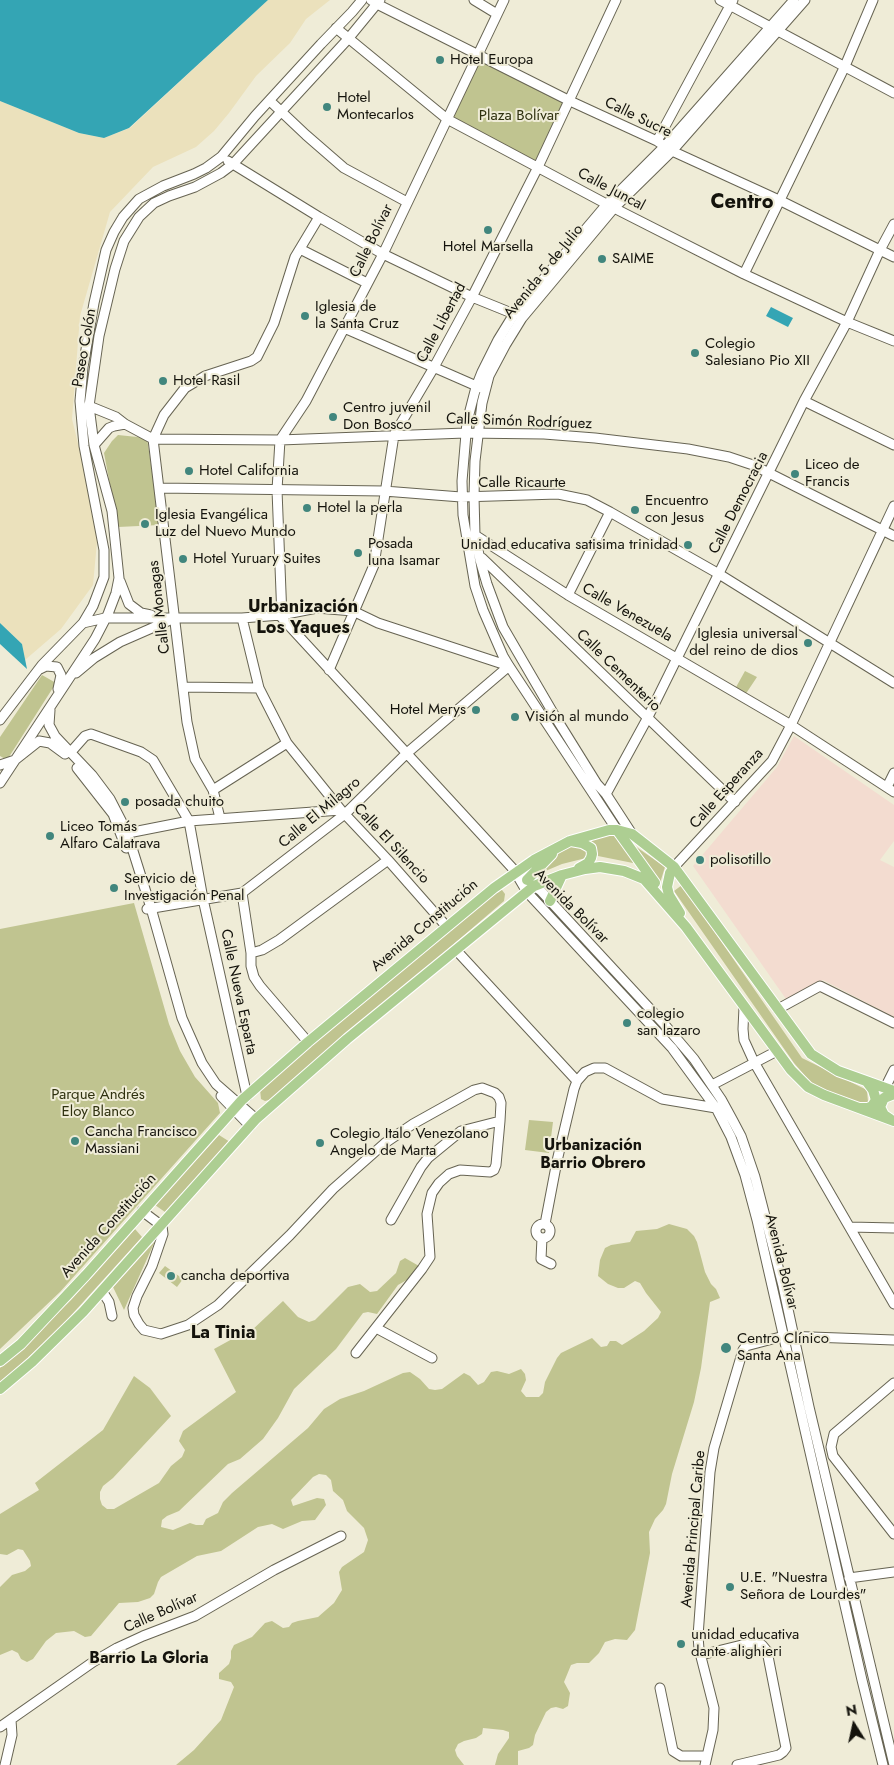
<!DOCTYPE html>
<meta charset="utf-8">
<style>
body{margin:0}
#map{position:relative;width:894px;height:1765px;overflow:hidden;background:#efecd7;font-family:Jost,sans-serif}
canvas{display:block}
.north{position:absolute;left:829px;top:1700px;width:50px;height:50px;-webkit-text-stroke:4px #efecd7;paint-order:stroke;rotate:350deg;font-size:14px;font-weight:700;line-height:20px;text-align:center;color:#14130c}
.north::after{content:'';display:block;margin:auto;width:18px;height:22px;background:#14130c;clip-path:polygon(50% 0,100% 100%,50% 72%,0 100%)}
</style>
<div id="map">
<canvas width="894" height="1765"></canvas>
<div class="north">N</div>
</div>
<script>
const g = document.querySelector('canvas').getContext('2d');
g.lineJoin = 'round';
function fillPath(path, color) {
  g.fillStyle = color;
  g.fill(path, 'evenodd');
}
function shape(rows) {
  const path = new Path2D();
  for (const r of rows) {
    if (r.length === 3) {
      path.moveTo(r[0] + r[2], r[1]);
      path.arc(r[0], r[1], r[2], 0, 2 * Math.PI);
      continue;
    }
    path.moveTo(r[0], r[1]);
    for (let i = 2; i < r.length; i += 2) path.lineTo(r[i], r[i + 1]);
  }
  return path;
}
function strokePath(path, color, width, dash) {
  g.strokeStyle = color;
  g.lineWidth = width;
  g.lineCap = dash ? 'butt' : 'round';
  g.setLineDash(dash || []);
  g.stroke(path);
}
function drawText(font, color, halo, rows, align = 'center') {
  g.font = font + ' Jost,sans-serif';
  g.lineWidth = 4;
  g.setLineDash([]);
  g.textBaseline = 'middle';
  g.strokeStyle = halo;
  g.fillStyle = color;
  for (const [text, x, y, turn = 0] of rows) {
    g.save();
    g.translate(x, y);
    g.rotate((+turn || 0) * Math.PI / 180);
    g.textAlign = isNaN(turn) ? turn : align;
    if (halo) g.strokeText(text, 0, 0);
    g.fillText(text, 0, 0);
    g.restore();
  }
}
const commercial = shape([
 [794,736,894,805,894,841,880,860,894,867,894,1017,823,980,786,999,693,866,777,767]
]);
const green = shape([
 [479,57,568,102,537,165,449,119],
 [118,435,147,438,160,525,118,527,104,453,112,441],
 [745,671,757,677,745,695,735,689],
 [42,675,56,683,7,760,0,756,0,737],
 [610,831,635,860,633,863,598,856,596,848,588,838],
 [577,845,587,850,588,854,586,858,562,864,536,875,543,865,564,849],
 [635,846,665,867,660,883],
 [682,885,802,1058,867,1090,868,1102,861,1106,837,1098,812,1084,794,1063,674,891],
 [496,889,502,890,505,894,504,901,273,1099,265,1101,261,1099,260,1089],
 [134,903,169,1024,180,1051,195,1077,218,1103,220,1113,60,1292,0,1349,0,929],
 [529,1120,553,1122,549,1153,525,1150],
 [219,1135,230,1142,165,1212,155,1205],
 [669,1224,687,1229,694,1236,697,1242,705,1272,711,1284,716,1289,720,1298,710,1302,701,1368,694,1402,672,1474,666,1504,663,1510,655,1519,649,1532,650,1553,635,1630,627,1640,615,1639,605,1642,599,1653,589,1663,577,1663,571,1665,564,1682,570,1693,568,1706,563,1709,556,1707,551,1708,546,1712,535,1735,533,1745,529,1748,518,1751,518,1765,495,1765,498,1754,509,1738,509,1732,503,1730,483,1728,482,1734,476,1738,464,1741,458,1744,455,1750,457,1756,464,1765,176,1765,194,1750,221,1720,234,1687,231,1682,219,1679,219,1673,229,1664,231,1658,231,1651,234,1645,252,1637,265,1623,272,1621,283,1628,289,1627,292,1623,298,1621,318,1617,334,1603,342,1590,339,1572,342,1567,364,1552,368,1540,364,1528,347,1511,343,1500,333,1491,331,1480,326,1475,319,1474,313,1477,291,1500,293,1506,317,1498,324,1499,326,1505,315,1520,302,1521,283,1529,272,1524,258,1527,221,1551,197,1556,161,1577,158,1582,154,1594,150,1598,138,1602,119,1603,91,1636,85,1637,74,1631,56,1633,46,1641,33,1659,27,1662,21,1659,18,1653,12,1650,0,1655,0,1587,12,1575,25,1571,31,1566,30,1561,23,1550,18,1549,7,1555,0,1554,0,1514,39,1490,35,1483,103,1430,134,1376,150,1388,171,1416,113,1478,103,1486,100,1492,100,1499,102,1505,107,1509,114,1509,159,1483,171,1466,182,1457,185,1450,179,1441,183,1431,236,1392,214,1349,234,1338,243,1336,250,1332,283,1301,298,1317,309,1322,315,1320,348,1287,360,1284,370,1292,377,1291,396,1273,400,1261,405,1258,419,1266,412,1277,398,1285,377,1314,368,1312,363,1313,336,1349,294,1389,278,1418,263,1439,240,1459,228,1464,179,1511,167,1516,162,1520,161,1527,173,1530,190,1523,196,1525,203,1525,206,1519,218,1513,223,1502,232,1493,308,1428,324,1409,340,1399,364,1391,403,1373,410,1372,420,1379,429,1389,435,1390,442,1389,464,1373,470,1376,478,1385,484,1382,491,1372,497,1371,509,1374,521,1369,525,1374,526,1380,521,1391,526,1397,539,1397,543,1393,545,1382,557,1358,561,1353,592,1338,601,1347,607,1346,610,1341,616,1341,622,1345,627,1342,644,1331,658,1318,661,1312,646,1293,640,1283,635,1281,624,1288,618,1288,608,1284,598,1276,600,1260,605,1248,611,1245,630,1242,636,1231,657,1229],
 [135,1229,142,1237,56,1332,0,1383,0,1368,71,1300],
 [155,1241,124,1310,113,1287],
 [165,1266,183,1279,177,1287,159,1273]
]);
const sand = shape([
 [268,0,330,0,306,19,290,43,256,76,229,113,214,131,196,147,153,167,110,212,80,316,72,419,92,500,97,542,93,585,61,629,25,660,22,644,0,623,0,101,79,133,104,138,130,128]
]);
const water = shape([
 [0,0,268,0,129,128,104,138,79,133,0,101],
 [771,307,793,318,788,327,766,316],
 [0,623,22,644,27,669,0,644]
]);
const minor = shape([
 [371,0,377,4,570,101,657,141,672,151,779,200,894,257],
 [474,0,497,14],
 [504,0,383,254,306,401,280,440,277,490,282,618,516,872,541,891,664,1024,694,1059,721,1099,733,1121,741,1136,755,1177,783,1286,809,1407,894,1765],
 [720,0,894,93],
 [336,28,447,119,614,208,744,274,847,322,894,341],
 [270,101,306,135,344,168,407,202],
 [657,141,733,0],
 [228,161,319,217,383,254,472,297,514,314],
 [300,249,367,283],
 [744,274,845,66,873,0],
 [344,328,481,388],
 [804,401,894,445],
 [89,406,116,417,125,424,153,439,280,440,465,433,544,434,595,438,688,449,729,457,753,465,894,536],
 [94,445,109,428,114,426,125,424],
 [159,488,384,491,461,497,558,494,587,500,610,512,719,574,894,683],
 [475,535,568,595,791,725,894,792],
 [482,558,735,802],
 [120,581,129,604,141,613,151,615],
 [568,595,610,512],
 [242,618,259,688,287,743,341,810,388,860,447,927],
 [83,623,105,618,242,618,281,615,317,608,353,611,378,623,509,666],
 [40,669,46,666,57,667,61,675,58,689],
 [329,670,374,565,394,435,433,369,472,297,538,167,616,0],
 [76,673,94,658,120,642,168,621],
 [184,687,259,688],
 [50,710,49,725,55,736,92,775,110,799,127,832,151,908,182,1018,202,1063,216,1084,256,1119],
 [0,720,42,665,83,623,93,606,104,577,104,550,84,446,80,401,83,367,94,303,106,250,114,232,123,217,139,199,163,186,194,174,206,168,221,157,255,116,321,44,352,12,362,0],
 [70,753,85,736,91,734,141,752,153,760,189,821,203,899,247,1096],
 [0,765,15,760,39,741,50,743,65,754],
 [77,768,113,814,126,848],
 [0,783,95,639,108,614,116,593,119,578,112,511,94,445,89,406,99,336,115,269,124,241,139,217,154,203,169,196,195,187,221,173,233,164,348,39,380,0],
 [887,787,894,773],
 [213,790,287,743],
 [606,794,647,719,804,401,847,322,880,250,894,224],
 [220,818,213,790,195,759,187,722,153,439,164,415,185,388,205,376,251,361,257,357,274,323,295,257,319,217],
 [617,830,509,666,503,656,483,610,475,586,463,515,462,481,467,422,476,387,482,372,498,340,514,314,607,204,665,146,794,0],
 [123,834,189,821,341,810],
 [632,834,606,794,597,784,556,718,503,627,487,584,480,560,475,535,474,496,475,461,482,403,489,376,506,344,522,318,614,208,672,151,805,0],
 [674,867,772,761,791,725,894,506],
 [517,875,527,892,672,1048,716,1108,731,1137,745,1175,757,1220,862,1680,883,1765],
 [242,893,251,953],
 [147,909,242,893,345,814,407,753,509,666],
 [456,950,577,1081],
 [744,1007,743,1029,744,1040,754,1062,894,1304],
 [778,1009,820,986,894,1023],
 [308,1042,260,986,254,977,251,966,251,953,262,950,279,940,388,860],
 [712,1085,777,1051],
 [885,1088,894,1070],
 [221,1096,250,1126],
 [142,1211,162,1226,163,1234,152,1266,137,1296,133,1308,134,1315,139,1324,144,1330,161,1334,188,1325,218,1305,290,1235,333,1189,385,1143,413,1124,474,1090,482,1088,495,1093,499,1097,501,1103,500,1121,461,1131,428,1158,421,1167,391,1220],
 [545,1224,557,1161,574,1089,577,1081,585,1072,594,1068,605,1068,662,1099,716,1108],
 [543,1231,7],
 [850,1227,894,1228],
 [542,1238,541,1259,551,1264],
 [102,1291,109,1302,112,1316],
 [376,1328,432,1358],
 [356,1353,422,1269,430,1257,427,1214,432,1193,439,1183,449,1174,460,1170,490,1172,494,1170,496,1165,500,1121],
 [894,1383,834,1434,831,1447,833,1456,894,1534],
 [849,1578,894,1572],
 [701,1655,754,1642,762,1645,767,1651,786,1748,783,1752,779,1755,737,1765],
 [660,1688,673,1751,681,1756,707,1756],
 [0,1727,93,1662,117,1648,143,1636,195,1616,274,1570,341,1536],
 [5,1765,12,1735,11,1720],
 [705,1765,713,1730,714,1708,699,1649,698,1636,710,1472,714,1448,743,1350,746,1346,784,1336,894,1340]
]);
const major = shape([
 [617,830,655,883],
 [571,841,582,843,591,848,592,854,591,858,588,863,579,868],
 [674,867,670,873,667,887,669,895,680,913],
 [527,880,552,854],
 [550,901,562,875],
 [859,1108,868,1108,872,1106,876,1100,873,1090,867,1082],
 [890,1119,884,1115,880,1107,884,1098,894,1094],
 [0,1361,21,1344,86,1275,242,1100,308,1042,494,888,534,860,570,841,609,830,617,830,632,834,674,867,811,1054,838,1071,894,1091],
 [0,1389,32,1362,83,1312,256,1119,347,1039,534,886,562,875,585,869,600,867,624,871,644,879,686,927,791,1070,808,1087,824,1095,894,1121]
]);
const markers = [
 [440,60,5,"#41867d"],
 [327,107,5,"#41867d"],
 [488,230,5,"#41867d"],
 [602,259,5,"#41867d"],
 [305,316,5,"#41867d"],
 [695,353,5,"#41867d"],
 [163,381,5,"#41867d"],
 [333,417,5,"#41867d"],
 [189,471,5,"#41867d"],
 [795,474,5,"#41867d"],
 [307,508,5,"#41867d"],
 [635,510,5,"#41867d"],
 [145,524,5,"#41867d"],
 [688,545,5,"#41867d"],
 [358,553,5,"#41867d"],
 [183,559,5,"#41867d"],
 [808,643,5,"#41867d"],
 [476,710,5,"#41867d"],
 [515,717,5,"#41867d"],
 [125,802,5,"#41867d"],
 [50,836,5,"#41867d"],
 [700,860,5,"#41867d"],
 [114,888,5,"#41867d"],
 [627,1023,5,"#41867d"],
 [75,1141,5,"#41867d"],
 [320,1143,5,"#41867d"],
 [171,1276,5,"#41867d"],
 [726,1348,6,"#41867d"],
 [730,1587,5,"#41867d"],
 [681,1644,5,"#41867d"]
];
const poiNames = [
 ["Hotel Europa",450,60],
 ["Hotel",337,98],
 ["Montecarlos",337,115],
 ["Hotel Marsella",488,247,"center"],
 ["SAIME",612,259],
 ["Iglesia de",315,307],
 ["la Santa Cruz",315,324],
 ["Colegio",705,344],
 ["Salesiano Pio XII",705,361],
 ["Hotel Rasil",173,381],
 ["Centro juvenil",343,408],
 ["Don Bosco",343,425],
 ["Liceo de",805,465],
 ["Francis",805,482],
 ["Hotel California",199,471],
 ["Encuentro",645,501],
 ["con Jesus",645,518],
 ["Hotel la perla",317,508],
 ["Iglesia Evangélica",155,515],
 ["Luz del Nuevo Mundo",155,532],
 ["Posada",368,544],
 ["luna Isamar",368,561],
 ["Unidad educativa satisima trinidad",678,545,"right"],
 ["Hotel Yuruary Suites",193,559],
 ["Iglesia universal",798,634,"right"],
 ["del reino de dios",798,651,"right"],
 ["Hotel Merys",466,710,"right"],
 ["Visión al mundo",525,717],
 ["posada chuito",135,802],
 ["Liceo Tomás",60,827],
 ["Alfaro Calatrava",60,844],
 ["polisotillo",710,860],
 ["Servicio de",124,879],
 ["Investigación Penal",124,896],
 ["colegio",637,1014],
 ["san lazaro",637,1031],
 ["Cancha Francisco",85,1132],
 ["Massiani",85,1149],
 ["Colegio Italo Venezolano",330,1134],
 ["Angelo de Marta",330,1151],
 ["cancha deportiva",181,1276],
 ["Centro Clínico",737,1339],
 ["Santa Ana",737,1356],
 ["U.E. \"Nuestra",740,1578],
 ["Señora de Lourdes\"",740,1595],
 ["unidad educativa",691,1635],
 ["dante alighieri",691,1652]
];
const parkNames = [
 ["Plaza Bolívar",519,116],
 ["Parque Andrés",98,1095],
 ["Eloy Blanco",98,1112]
];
const streetNames = [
 ["Calle Sucre",638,118,26],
 ["Calle Juncal",611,190,28],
 ["Calle Bolívar",372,241,-64],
 ["Avenida 5 de Julio",544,272,-51],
 ["Calle Libertad",442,323,-62],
 ["Paseo Colón",85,348,-80],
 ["Calle Simón Rodríguez",519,422,2],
 ["Calle Ricaurte",522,483],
 ["Calle Democracia",739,503,-63],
 ["Calle Monagas",160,607,-97],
 ["Calle Venezuela",627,613,30],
 ["Calle Cementerio",618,671,44],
 ["Calle Esperanza",727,789,-48],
 ["Calle El Milagro",320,813,-40],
 ["Calle El Silencio",391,844,47],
 ["Avenida Bolívar",571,907,45],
 ["Avenida Constitución",425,926,-40],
 ["Calle Nueva Esparta",238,992,78],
 ["Avenida Constitución",109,1226,-48],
 ["Avenida Bolívar",781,1262,76],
 ["Avenida Principal Caribe",694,1529,-85],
 ["Calle Bolívar",161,1613,-24]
];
const neighbourhoodNames = [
 ["Urbanización",593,1146],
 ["Barrio Obrero",593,1164],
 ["Barrio La Gloria",149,1659]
];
const quarterNames = [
 ["Urbanización",303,608],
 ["Los Yaques",303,629],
 ["La Tinia",223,1334]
];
const districtNames = [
 ["Centro",742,203]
];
fillPath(commercial, '#f3dcd0');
fillPath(green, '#c0c490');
fillPath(sand, '#ebe1bc');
fillPath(water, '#34a5b4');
strokePath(minor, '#676453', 11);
strokePath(major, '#fff', 12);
strokePath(minor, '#fff', 9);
strokePath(major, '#adce92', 10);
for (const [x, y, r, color] of markers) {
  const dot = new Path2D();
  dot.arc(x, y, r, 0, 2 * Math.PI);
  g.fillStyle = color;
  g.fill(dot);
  strokePath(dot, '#efecd7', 2);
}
drawText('15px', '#14130c', '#efecd7', poiNames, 'left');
drawText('15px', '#2f310f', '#efecd7', parkNames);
drawText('15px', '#14130c', '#efecd7', streetNames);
drawText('bold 16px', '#14130c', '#efecd7', neighbourhoodNames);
drawText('bold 18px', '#14130c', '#efecd7', quarterNames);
drawText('bold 20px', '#14130c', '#efecd7', districtNames);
</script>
